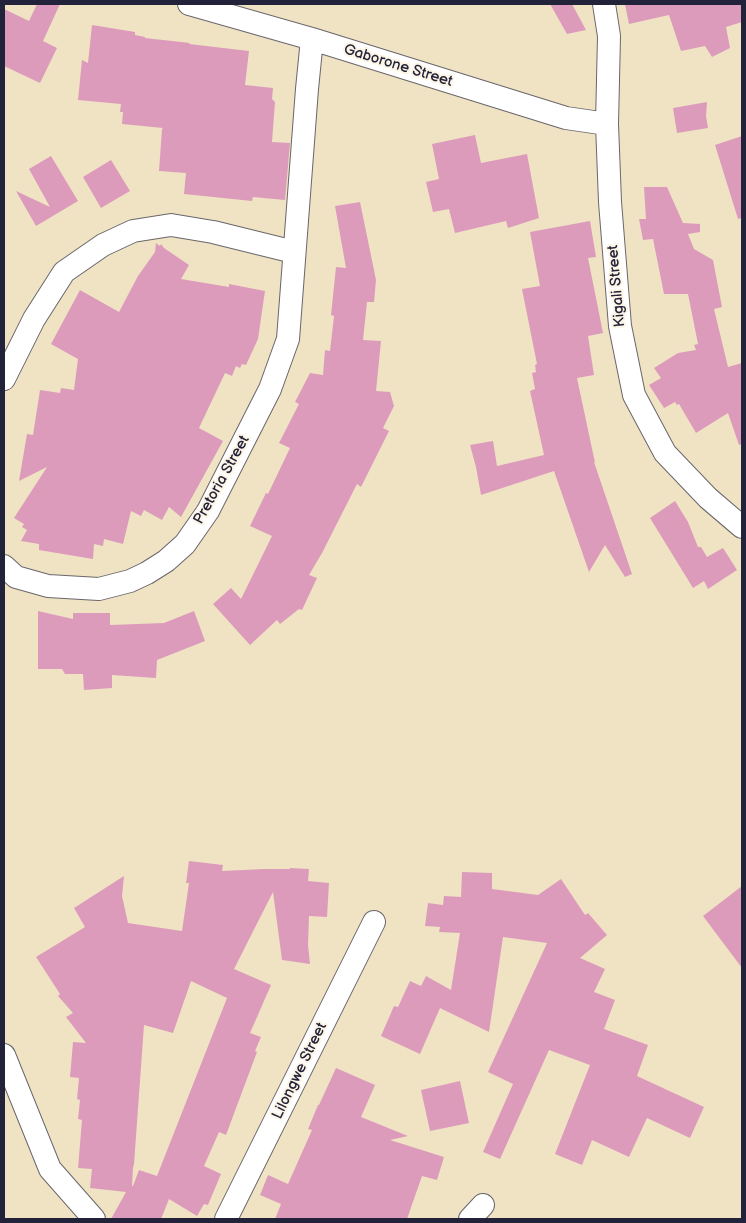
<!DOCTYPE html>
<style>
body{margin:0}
#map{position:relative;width:746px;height:1223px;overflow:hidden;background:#efe3c4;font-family:"Balsamiq Sans",sans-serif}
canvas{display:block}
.frame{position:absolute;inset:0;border:5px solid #22223b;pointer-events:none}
</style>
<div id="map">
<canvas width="746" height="1223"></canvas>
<div class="frame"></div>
</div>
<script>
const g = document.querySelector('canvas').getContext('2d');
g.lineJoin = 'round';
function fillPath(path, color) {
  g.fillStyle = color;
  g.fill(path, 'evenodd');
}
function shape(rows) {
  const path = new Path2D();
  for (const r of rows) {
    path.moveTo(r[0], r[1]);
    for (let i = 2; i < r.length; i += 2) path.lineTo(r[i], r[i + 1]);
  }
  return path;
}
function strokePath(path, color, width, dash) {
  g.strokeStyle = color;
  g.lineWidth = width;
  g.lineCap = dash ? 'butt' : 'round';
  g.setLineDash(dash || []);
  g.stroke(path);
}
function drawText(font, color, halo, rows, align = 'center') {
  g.font = font + ' "Balsamiq Sans",sans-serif';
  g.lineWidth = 4;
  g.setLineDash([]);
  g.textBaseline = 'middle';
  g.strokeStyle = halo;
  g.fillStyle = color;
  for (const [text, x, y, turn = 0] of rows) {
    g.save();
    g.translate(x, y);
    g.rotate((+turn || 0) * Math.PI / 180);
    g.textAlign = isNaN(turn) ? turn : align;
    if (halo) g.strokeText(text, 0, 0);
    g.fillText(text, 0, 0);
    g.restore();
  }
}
const building = shape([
 [37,4,60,4,43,41,57,48,40,83,4,66,4,9,29,21],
 [550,4,572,4,586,30,567,34],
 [625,4,742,4,742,22,726,27,730,48,712,57,705,46,681,51,669,15,629,24],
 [92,25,135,32,135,35,145,37,145,38,190,43,189,44,249,51,245,85,273,88,272,99,275,102,272,142,290,143,285,200,253,197,252,201,184,194,186,173,159,171,162,129,163,128,122,124,123,112,120,112,121,104,78,100,82,60,88,63],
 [707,102,706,116,708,128,677,133,673,108],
 [475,135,481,163,527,154,539,218,508,228,506,221,455,233,449,209,433,212,426,182,439,179,432,144],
 [742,136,742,218,738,219,715,145],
 [51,156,78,201,36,226,16,191,50,207,29,169],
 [111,160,130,191,101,208,83,177],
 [644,187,667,187,683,223,700,224,700,232,688,234,694,249,713,260,722,307,714,309,728,367,742,363,742,444,739,445,728,413,696,433,679,404,677,405,675,402,664,408,649,385,661,378,654,368,678,353,696,350,694,345,698,344,688,294,664,294,653,239,643,240,639,219,646,219],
 [360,202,376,280,374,302,367,302,363,340,381,341,376,391,390,392,394,406,383,428,389,431,361,487,357,484,322,553,309,575,317,578,302,610,299,609,280,624,277,620,250,645,213,604,231,588,241,599,272,536,250,526,266,493,268,494,290,448,279,443,299,404,295,402,310,373,323,375,325,350,330,351,334,316,331,315,336,267,346,268,335,206],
 [590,221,596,257,588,258,603,333,588,336,594,375,577,378,594,458,595,462,594,462,632,574,625,577,605,545,589,572,554,471,481,495,476,467,470,445,493,441,497,466,544,455,530,391,535,389,532,373,536,372,535,365,537,364,522,289,540,286,530,232],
 [156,243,160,246,161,244,164,248,189,265,181,279,229,287,229,284,265,291,258,339,246,365,242,364,240,368,236,366,232,376,225,373,199,428,223,441,181,517,169,507,162,520,144,510,141,516,131,511,123,544,104,539,103,546,94,544,93,559,39,550,39,544,21,541,27,530,22,527,24,524,14,518,47,467,19,481,27,434,33,435,40,390,60,393,61,388,74,390,78,359,51,344,80,290,119,312,138,276,155,252],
 [675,501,688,522,698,547,701,547,707,557,723,548,737,570,708,589,704,581,693,588,650,518],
 [38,611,73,619,73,613,110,613,110,625,164,623,194,611,205,641,157,660,156,678,112,675,112,688,84,690,83,674,65,674,62,669,38,669],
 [189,861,223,865,222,871,264,869,290,869,290,868,309,869,308,881,329,883,327,917,309,916,308,945,310,964,282,960,273,892,234,969,271,985,250,1033,261,1037,255,1051,257,1052,226,1135,219,1132,204,1166,221,1174,208,1205,204,1204,197,1216,169,1199,161,1219,111,1219,126,1192,90,1188,92,1169,78,1168,82,1120,78,1119,80,1100,77,1099,79,1078,70,1077,73,1042,86,1043,66,1017,73,1013,58,996,60,994,36,957,85,927,74,908,124,876,122,896,128,923,182,931,189,883,186,883],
 [191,981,227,998,157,1176,139,1170,133,1186,132,1186,133,1168,134,1164,144,1025,173,1033],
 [462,872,492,873,492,889,538,895,561,879,585,915,588,913,607,935,580,958,605,969,594,992,615,1000,604,1029,648,1045,637,1076,704,1107,690,1138,647,1118,629,1157,592,1140,582,1165,555,1154,590,1065,549,1050,500,1159,483,1152,513,1084,488,1072,547,943,503,937,489,1032,440,1008,420,1054,381,1036,394,1006,398,1007,410,981,421,986,426,976,451,990,460,933,439,932,440,927,425,926,428,903,443,905,444,896,461,897],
 [742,886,742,968,703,916],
 [336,1068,375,1085,361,1117,408,1136,390,1140,444,1157,437,1180,422,1176,407,1219,275,1219,281,1204,260,1195,268,1175,288,1184,312,1130,308,1129,318,1105,319,1105],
 [460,1081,469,1123,430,1131,421,1090]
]);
const minor = shape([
 [189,4,312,39,566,118,607,124],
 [604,4,609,36,607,124,610,202,620,326,634,395,665,453,708,498,742,527],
 [4,379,34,319,64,272,103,245,133,231,171,225,213,232,294,252],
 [4,566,16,577,48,586,99,589,130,581,147,573,166,561,185,544,208,511,270,389,288,339,307,89,312,39],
 [4,1055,50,1169,94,1219],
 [226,1219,374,922],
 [470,1219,483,1205]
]);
const streetNames = [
 ["Gaborone Street",398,66,17],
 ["Kigali Street",617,286,-95],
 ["Pretoria Street",222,480,-61],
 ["Lilongwe Street",300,1071,-64]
];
fillPath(building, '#dd9bbb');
strokePath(minor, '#6a666b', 24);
strokePath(minor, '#fff', 22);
drawText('15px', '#22223b', '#fcf5e5', streetNames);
</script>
